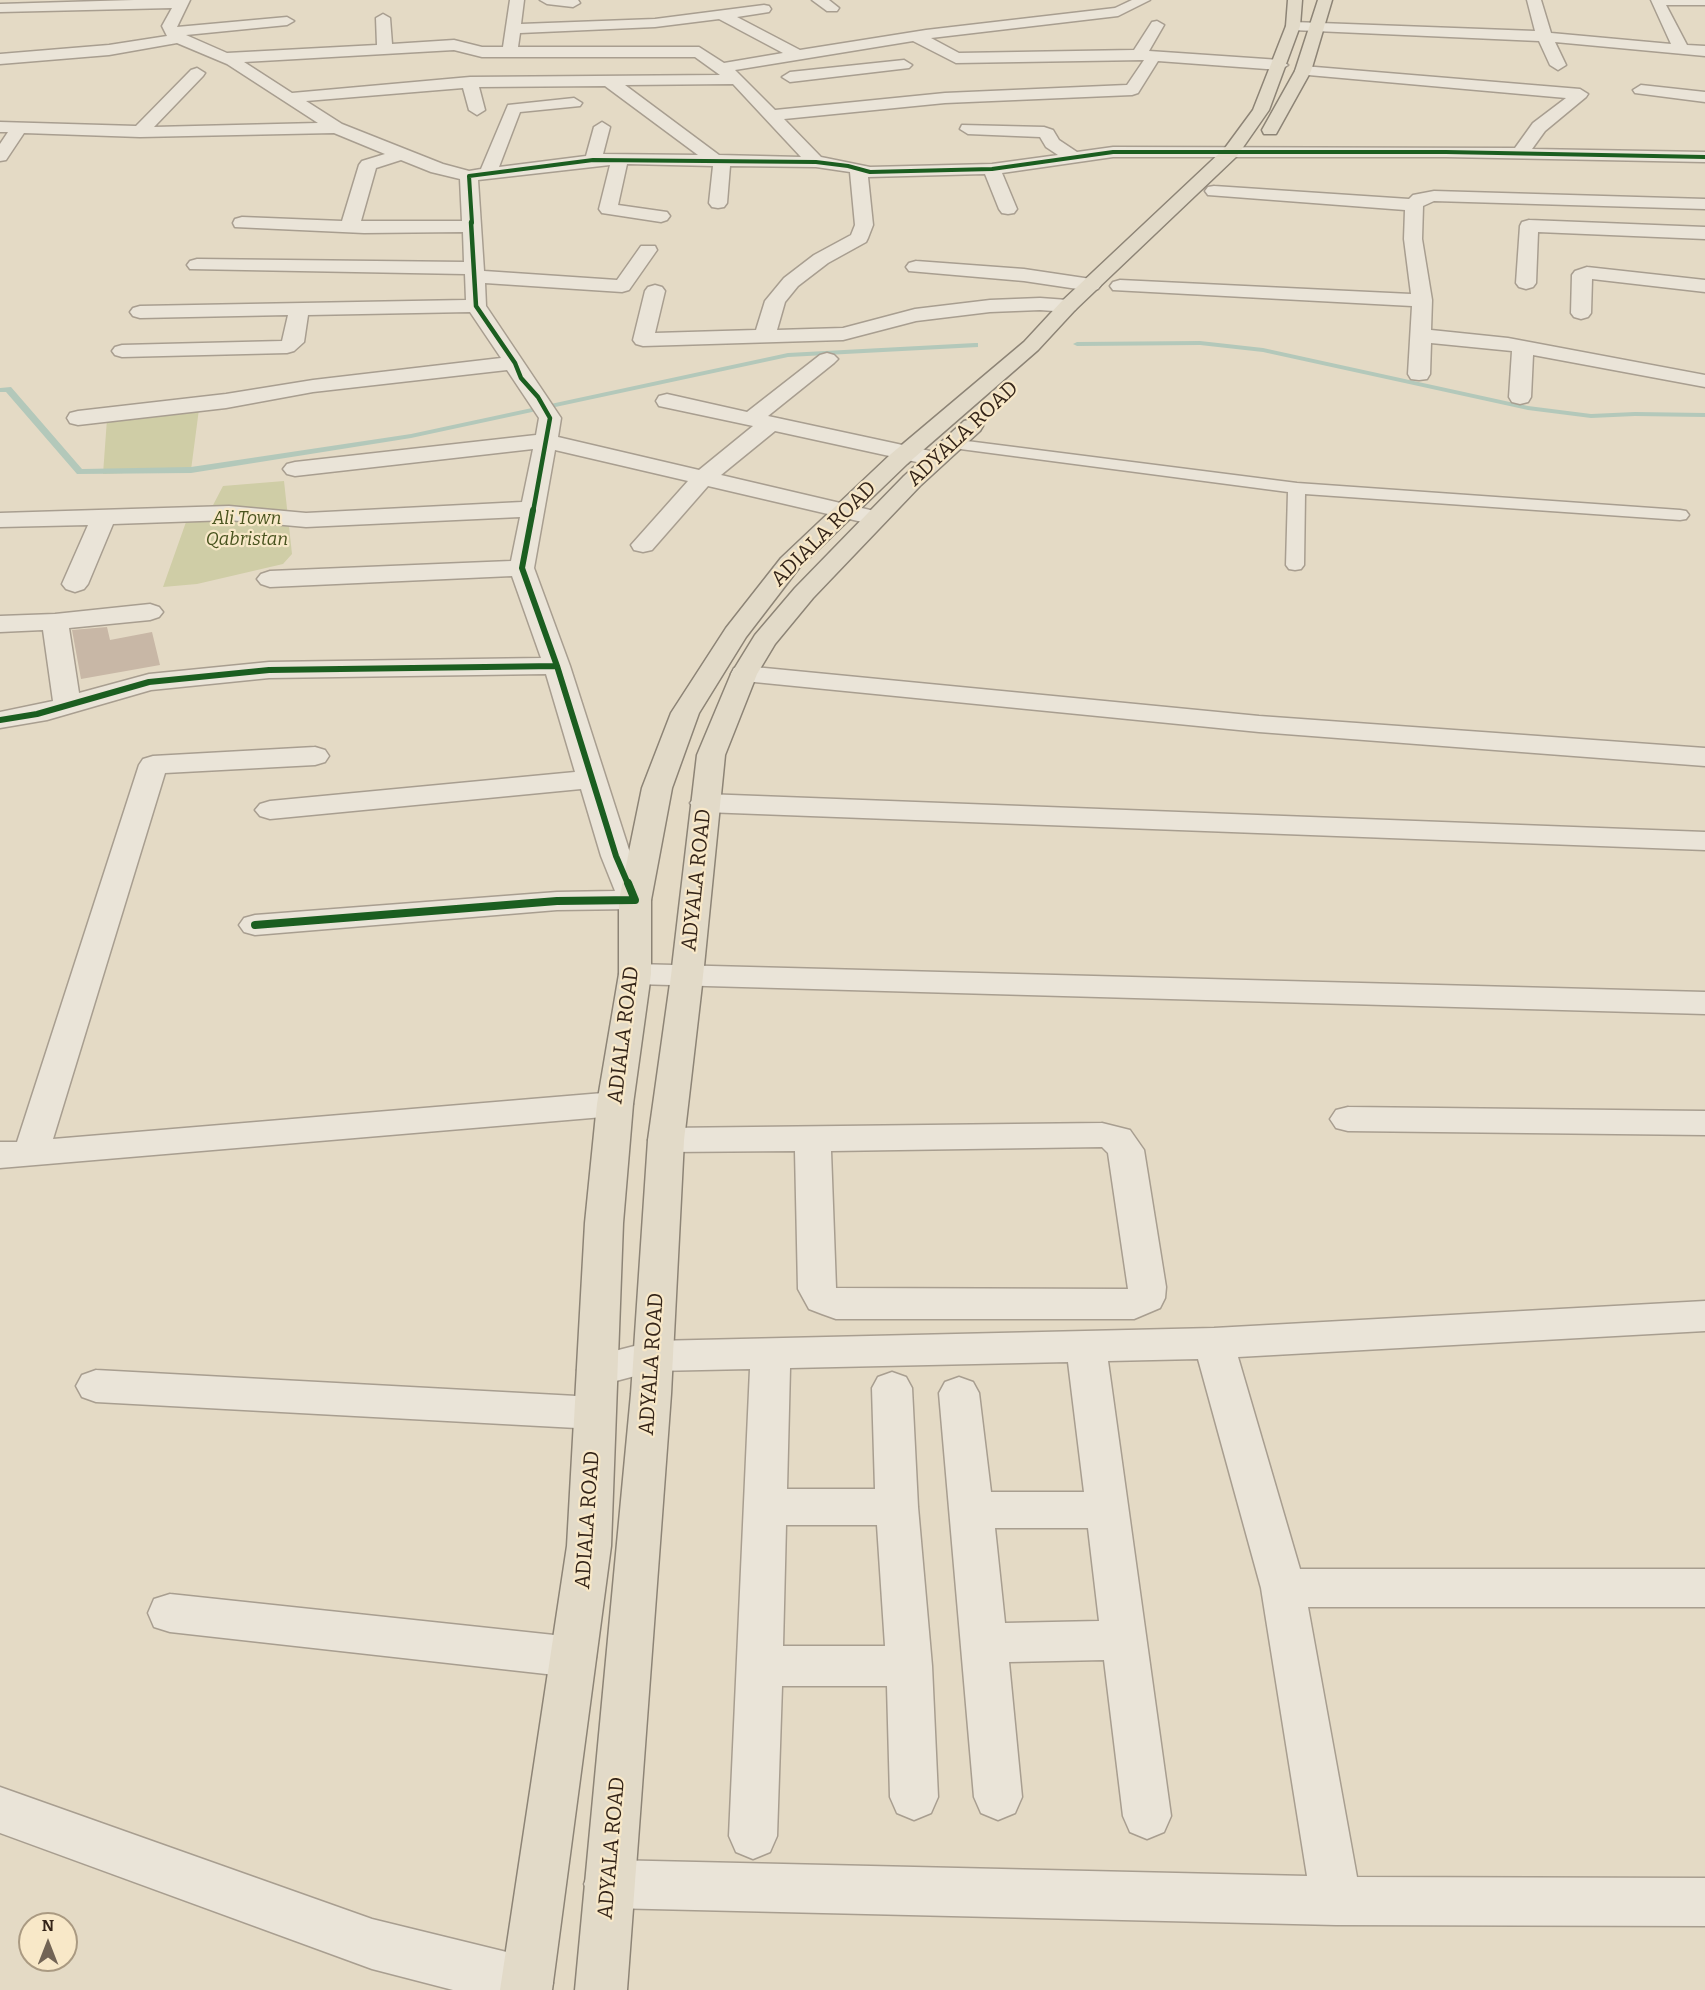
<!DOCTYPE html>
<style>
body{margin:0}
#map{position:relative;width:1705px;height:1990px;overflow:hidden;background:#e4dac5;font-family:Bitter,serif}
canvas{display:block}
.north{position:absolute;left:18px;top:1912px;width:60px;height:60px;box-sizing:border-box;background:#f8e8c8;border:2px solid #aa9a82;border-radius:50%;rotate:0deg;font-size:16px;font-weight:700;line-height:24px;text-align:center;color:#352519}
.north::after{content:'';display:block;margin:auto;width:21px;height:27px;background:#726455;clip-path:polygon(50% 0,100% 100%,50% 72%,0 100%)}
</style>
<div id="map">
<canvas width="1705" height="1990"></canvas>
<div class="north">N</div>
</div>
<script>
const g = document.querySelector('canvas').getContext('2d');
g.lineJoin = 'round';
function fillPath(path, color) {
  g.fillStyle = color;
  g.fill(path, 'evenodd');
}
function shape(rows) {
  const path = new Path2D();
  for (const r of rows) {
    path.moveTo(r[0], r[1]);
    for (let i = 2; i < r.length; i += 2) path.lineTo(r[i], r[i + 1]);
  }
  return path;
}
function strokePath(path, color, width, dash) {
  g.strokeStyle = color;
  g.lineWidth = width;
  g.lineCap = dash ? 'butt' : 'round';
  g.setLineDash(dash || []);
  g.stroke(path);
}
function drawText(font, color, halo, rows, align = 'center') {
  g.font = font + ' Bitter,serif';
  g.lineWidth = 4.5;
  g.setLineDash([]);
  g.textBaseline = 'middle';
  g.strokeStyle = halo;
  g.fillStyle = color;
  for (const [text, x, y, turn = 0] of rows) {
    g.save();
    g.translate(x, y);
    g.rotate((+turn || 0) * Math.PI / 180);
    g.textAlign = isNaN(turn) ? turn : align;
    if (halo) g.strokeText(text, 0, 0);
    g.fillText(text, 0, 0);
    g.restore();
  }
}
const cemetery = shape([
 [199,409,191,470,103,474,107,419],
 [284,481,292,554,283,564,197,584,163,587,186,522,211,509,223,486]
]);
const stream = shape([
 [1200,341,1263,348,1528,406,1591,414,1635,412,1705,413,1705,417,1635,416,1591,418,1528,410,1263,352,1200,345,1077,346,1073,344,1077,342,1200,341],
 [975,343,978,343,978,347,788,357,411,438,191,473,77,474,6,392,0,392,0,388,11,387,82,469,191,467,411,434,788,353,975,343]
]);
const building = shape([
 [107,627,110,640,152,632,160,665,81,679,72,630]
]);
const lane = shape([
 [951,439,1297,483,1680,510,1686,511,1689,515,1686,519,1680,520,1305,494,1304,565,1301,569,1295,570,1289,569,1286,565,1288,492,945,447,943,444,945,441,951,439]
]);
const street = shape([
 [134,0,190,0,177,27,287,17,294,21,287,25,186,35,227,53,377,45,376,18,383,14,390,18,392,44,454,40,482,47,503,47,510,0,524,0,521,24,655,19,764,5,769,6,771,9,769,12,737,17,800,50,926,30,1115,8,1132,0,1150,0,1118,16,931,38,959,53,1134,50,1152,22,1157,21,1164,25,1149,51,1280,60,1288,65,1280,70,1158,61,1138,93,1132,95,945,103,784,119,821,157,870,167,992,164,1058,155,1046,147,1040,137,968,134,960,129,962,125,1044,127,1053,130,1059,140,1077,152,1113,147,1515,148,1533,123,1566,98,1297,74,1295,71,1297,68,1303,66,1580,89,1588,94,1586,97,1545,131,1532,149,1705,152,1705,162,1446,157,1113,157,1002,173,1017,209,1014,213,1008,214,1002,213,999,209,985,174,868,177,873,225,868,238,866,242,828,263,798,286,785,302,777,330,843,328,915,309,990,300,1040,298,1068,300,1075,302,1078,306,1075,310,1068,312,1040,310,990,312,916,321,843,340,643,346,636,344,633,340,645,291,648,287,655,285,662,287,665,291,655,333,756,330,765,301,784,278,814,255,851,235,855,225,850,172,816,167,730,166,727,203,724,207,718,208,712,207,709,203,713,166,627,164,618,205,667,212,670,216,667,220,661,222,602,213,599,209,610,165,478,180,484,271,617,280,641,246,655,246,657,250,629,290,622,292,485,283,486,306,561,418,558,437,699,470,753,426,659,406,656,401,659,396,667,394,747,412,820,355,827,353,834,355,838,359,834,363,768,416,935,452,943,454,946,459,943,464,935,466,775,431,721,475,883,513,887,518,883,523,875,525,708,486,652,550,643,552,634,550,631,545,688,481,555,450,534,568,570,666,631,856,651,900,646,907,635,909,557,910,255,935,244,932,239,925,244,918,255,915,557,892,615,891,601,856,581,789,270,819,260,816,255,810,260,804,270,801,575,772,546,674,269,678,151,690,47,720,0,728,0,712,53,701,43,630,0,632,0,616,55,614,150,604,159,607,163,612,159,617,150,620,69,628,79,693,149,674,269,662,541,658,512,576,270,587,261,584,257,579,261,574,270,571,511,561,520,517,306,527,229,520,113,524,88,584,84,589,75,592,66,589,62,584,88,525,0,527,0,513,229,506,306,513,522,502,533,449,295,476,287,474,283,469,287,464,295,462,536,435,539,418,507,370,313,392,226,408,78,425,70,423,67,418,70,413,78,411,226,394,313,380,501,358,470,312,308,315,304,342,294,351,287,353,122,357,115,355,112,351,115,347,122,345,282,341,288,315,140,318,133,316,130,312,133,308,140,306,466,300,465,274,190,269,187,265,190,261,197,259,464,262,463,232,364,233,235,227,233,223,235,219,242,217,342,221,359,165,362,161,385,154,334,133,140,137,24,133,6,160,0,161,0,144,8,132,0,132,0,122,136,126,191,70,197,68,205,73,203,76,154,127,318,123,227,64,177,43,109,55,0,64,0,54,109,45,167,36,162,26,172,8,0,12,0,4,134,0],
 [719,19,783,53,724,63,699,47,518,47,520,33,655,27,719,19],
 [913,41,956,63,1144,60,1127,85,945,93,775,110,735,70,913,41],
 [454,50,482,57,695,57,720,75,470,77,292,93,244,62,454,50],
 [733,84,801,157,719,155,625,85,733,84],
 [605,86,698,155,603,154,610,127,602,122,594,127,586,156,499,167,520,112,580,106,582,103,574,98,508,105,481,169,469,171,443,164,342,124,306,101,463,88,469,110,477,115,485,110,479,87,605,86],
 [401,160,431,172,460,179,462,221,361,221,376,168,401,160],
 [540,0,578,0,580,3,573,7,547,4,540,0],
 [812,0,829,0,839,8,837,11,827,11,812,0],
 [1527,0,1541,0,1551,33,1671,44,1651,0,1705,0,1705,5,1666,5,1687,45,1705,46,1705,56,1555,42,1566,65,1558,70,1550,65,1539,41,1293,30,1286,26,1293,22,1535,31,1527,0],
 [904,60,912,65,909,68,790,82,782,77,790,72,904,60],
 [1641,85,1705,92,1705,102,1635,93,1633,90,1641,85],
 [1214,186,1409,199,1413,195,1434,191,1705,199,1705,209,1434,201,1423,206,1422,239,1432,300,1431,330,1508,338,1705,375,1705,387,1533,355,1531,397,1528,402,1520,404,1512,402,1509,397,1512,351,1431,343,1430,374,1427,379,1419,380,1411,379,1408,374,1412,306,1113,290,1110,286,1113,282,1120,280,1411,294,1404,239,1405,210,1208,195,1205,191,1208,187,1214,186],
 [1529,220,1705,227,1705,239,1538,232,1536,283,1533,287,1526,289,1519,287,1516,283,1520,226,1522,222,1529,220],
 [916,261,1024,269,1091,279,1098,281,1101,285,1098,289,1091,291,1024,281,909,271,906,267,909,263,916,261],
 [1587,267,1705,280,1705,292,1592,279,1591,313,1588,317,1581,319,1574,317,1571,313,1572,275,1575,271,1587,267],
 [744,666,1259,716,1705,748,1705,766,1259,732,734,680,731,674,734,668,744,666],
 [315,747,325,750,329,756,325,762,315,765,165,773,53,1139,615,1092,627,1096,633,1104,627,1112,615,1116,0,1168,0,1142,17,1142,139,765,143,759,153,756,315,747],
 [705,794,1705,832,1705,850,705,812,695,809,690,803,695,797,705,794],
 [635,964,1705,992,1705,1014,635,984,623,981,619,974,623,967,635,964],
 [1348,1107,1705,1111,1705,1135,1348,1131,1336,1128,1330,1119,1336,1110,1348,1107],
 [1102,1123,1130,1130,1144,1150,1166,1287,1165,1298,1160,1308,1134,1319,836,1319,822,1314,809,1309,798,1289,795,1151,666,1152,653,1149,648,1140,653,1131,666,1128,1102,1123],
 [1102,1147,1108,1153,1128,1289,836,1288,831,1151,1102,1147],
 [1705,1301,1705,1331,1238,1357,1300,1569,1705,1569,1705,1607,1308,1607,1357,1877,1705,1878,1705,1926,1336,1925,609,1908,591,1901,584,1884,591,1867,609,1860,1307,1876,1261,1588,1198,1359,1108,1361,1171,1816,1164,1832,1147,1839,1130,1832,1123,1816,1104,1660,1009,1662,1022,1797,1015,1813,998,1820,981,1813,974,1797,939,1393,945,1382,959,1377,973,1382,979,1393,991,1492,1084,1492,1068,1362,790,1368,787,1489,875,1489,872,1388,878,1377,892,1372,906,1377,912,1388,918,1507,932,1666,938,1797,931,1813,914,1820,897,1813,890,1797,887,1686,782,1686,777,1836,770,1852,753,1859,736,1852,729,1836,750,1369,654,1371,597,1386,583,1381,577,1370,583,1359,654,1341,1214,1328,1705,1301],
 [786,1525,877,1525,885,1646,783,1646,786,1525],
 [995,1528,1088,1528,1099,1621,1005,1623,995,1528],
 [96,1370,595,1397,609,1401,615,1413,609,1425,595,1429,96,1402,82,1397,76,1386,82,1375,96,1370],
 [170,1594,573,1637,589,1643,596,1657,589,1671,573,1677,170,1632,154,1627,148,1613,154,1599,170,1594],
 [0,1787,372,1919,527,1957,545,1965,553,1983,550,1990,453,1990,372,1969,0,1833,0,1787]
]);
const primary = shape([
 [1288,0,1302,0,1300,26,1269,110,1237,156,1075,310,1038,350,907,464,799,568,746,637,699,713,672,788,651,900,651,974,633,1104,623,1223,611,1546,552,1990,500,1990,567,1546,585,1223,597,1104,619,974,619,900,642,788,671,713,726,628,781,558,891,454,1024,342,1061,302,1225,148,1253,110,1286,26,1288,0],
 [1318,0,1332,0,1311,71,1276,134,1264,134,1262,130,1295,71,1318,0],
 [972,419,980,421,983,426,980,431,920,486,813,598,775,644,757,674,725,755,703,976,684,1140,671,1394,627,1990,575,1990,631,1394,648,1140,671,976,697,755,731,674,755,635,795,588,904,476,964,421,972,419]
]);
const cyclewayFar3 = shape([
 [472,223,469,176,593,160,816,162,848,166,870,172,992,169,1113,152,1446,152,1705,157]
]);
const cyclewayFar2 = shape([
 [471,222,476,306,515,363,521,378,538,397,550,418,533,512]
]);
const cyclewayFar1 = shape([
 [533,510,522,568,557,666],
 [0,720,37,714,149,682,269,670,557,666,616,856,628,884]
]);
const cycleway = shape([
 [255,925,557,901,635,900,628,883]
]);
const farParknames = [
 ["Ali Town",247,519],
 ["Qabristan",247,540]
];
const streetNames = [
 ["ADYALA ROAD",963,434,-43],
 ["ADIALA ROAD",824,534,-45],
 ["ADYALA ROAD",697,880,-84],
 ["ADIALA ROAD",624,1035,-83],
 ["ADYALA ROAD",652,1364,-86],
 ["ADIALA ROAD",588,1520,-86],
 ["ADYALA ROAD",612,1848,-85]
];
fillPath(cemetery, '#cfcda6');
fillPath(stream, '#b3c8ba');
fillPath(building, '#c8b7a6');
strokePath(lane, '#a89e90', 3);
strokePath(street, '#a89e90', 3);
strokePath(primary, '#8d8476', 3);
fillPath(lane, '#eae4d8');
fillPath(street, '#eae4d8');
fillPath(primary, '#e2dac8');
strokePath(cyclewayFar3, '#1b5e20', 4);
strokePath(cyclewayFar2, '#1b5e20', 4.5);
strokePath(cyclewayFar1, '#1b5e20', 6);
strokePath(cycleway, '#1b5e20', 8);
drawText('italic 18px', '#48531e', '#f8e8c8', farParknames);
drawText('21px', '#352519', '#f8e8c8', streetNames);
</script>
